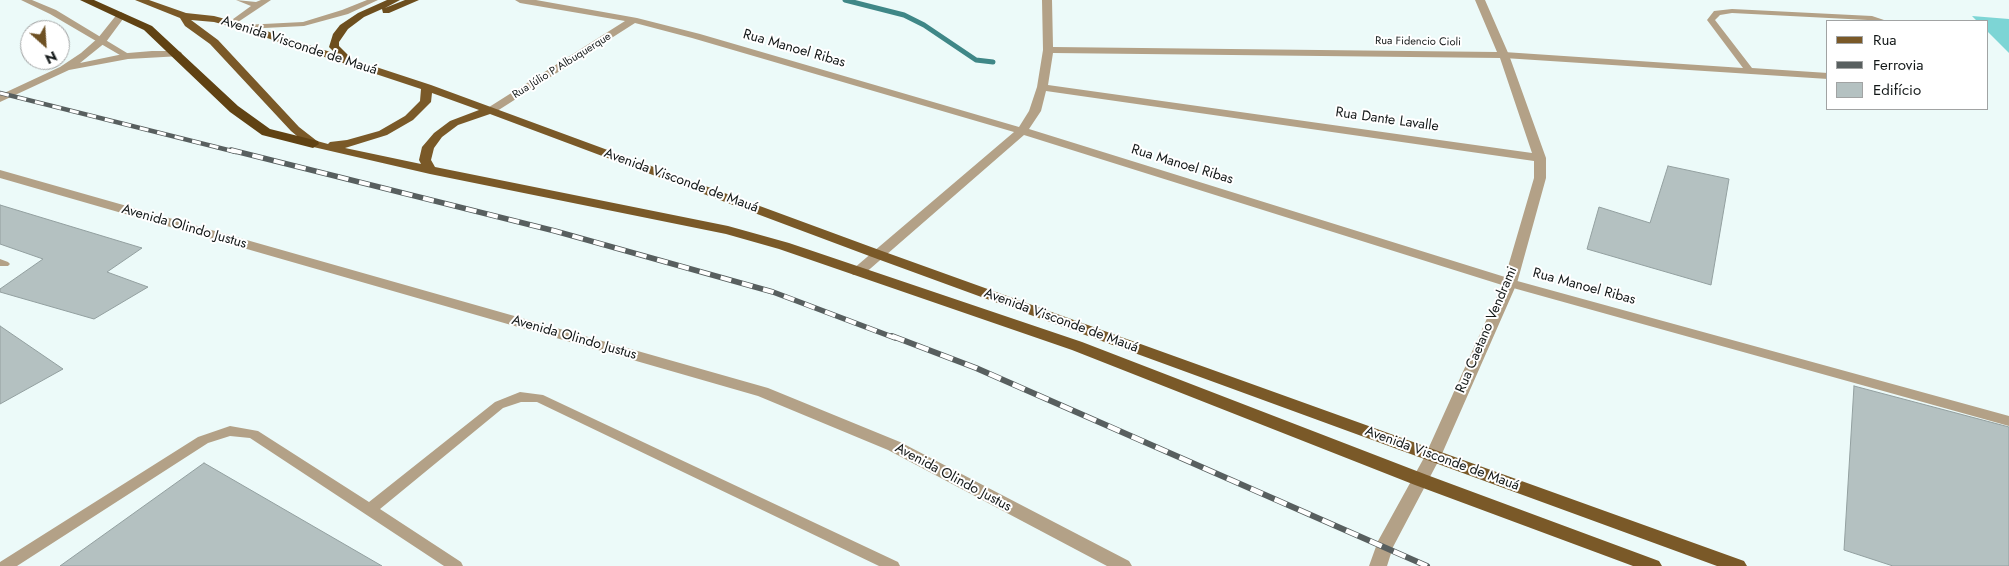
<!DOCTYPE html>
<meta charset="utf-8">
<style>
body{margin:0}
#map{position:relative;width:2009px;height:566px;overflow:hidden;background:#ecfaf9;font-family:Jost,sans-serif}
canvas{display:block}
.legend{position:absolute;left:1826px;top:20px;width:162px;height:90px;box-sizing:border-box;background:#fff;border:1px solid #a1a3a3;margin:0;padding:6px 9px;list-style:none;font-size:15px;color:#131818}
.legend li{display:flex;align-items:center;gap:10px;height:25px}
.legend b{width:25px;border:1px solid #a1a3a3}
.north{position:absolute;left:20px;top:20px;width:50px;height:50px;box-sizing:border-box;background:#fff;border:1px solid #a1a3a3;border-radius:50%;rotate:154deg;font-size:14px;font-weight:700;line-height:20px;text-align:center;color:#131818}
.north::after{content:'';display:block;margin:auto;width:18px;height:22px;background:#6e5124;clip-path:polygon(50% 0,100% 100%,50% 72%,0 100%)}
</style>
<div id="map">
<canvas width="2009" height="566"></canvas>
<ul class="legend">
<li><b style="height:6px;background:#7a5928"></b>Rua</li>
<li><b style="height:6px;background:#585f5f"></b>Ferrovia</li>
<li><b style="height:14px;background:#b4c1c1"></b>Edifício</li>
</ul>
<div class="north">N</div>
</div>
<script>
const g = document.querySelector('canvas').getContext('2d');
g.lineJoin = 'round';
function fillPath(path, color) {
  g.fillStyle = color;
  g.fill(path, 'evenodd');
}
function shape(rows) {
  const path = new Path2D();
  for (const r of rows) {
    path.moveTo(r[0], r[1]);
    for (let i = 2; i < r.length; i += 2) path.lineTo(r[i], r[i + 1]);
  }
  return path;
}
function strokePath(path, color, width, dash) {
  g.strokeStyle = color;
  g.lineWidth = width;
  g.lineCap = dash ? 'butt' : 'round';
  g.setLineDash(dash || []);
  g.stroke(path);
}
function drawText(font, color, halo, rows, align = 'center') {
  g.font = font + ' Jost,sans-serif';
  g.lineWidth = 4;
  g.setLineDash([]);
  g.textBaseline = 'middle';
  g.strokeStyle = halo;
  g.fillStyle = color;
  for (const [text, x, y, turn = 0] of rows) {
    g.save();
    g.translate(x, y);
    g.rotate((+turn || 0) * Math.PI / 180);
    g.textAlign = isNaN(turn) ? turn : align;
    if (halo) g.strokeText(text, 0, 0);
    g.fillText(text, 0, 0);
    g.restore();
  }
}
const green = shape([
 [1972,16,2009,19,2009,53,1988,32,1988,21,1977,21]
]);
const stream = shape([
 [845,0,904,15,924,25,976,60,993,62]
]);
const building = shape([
 [1668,166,1729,179,1711,285,1587,249,1599,207,1650,223,1668,166],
 [0,205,142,248,107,272,148,287,94,319,0,292,0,289,43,259,0,244,0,205],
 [0,326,63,369,0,404,0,326],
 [1854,386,2009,427,2009,566,1893,566,1844,550,1854,386],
 [204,463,382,566,60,566,204,463]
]);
const service = shape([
 [21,0,32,0,56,10,132,56,131,58,125,58,50,14,21,0],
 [236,0,256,2,261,0,271,0,232,26,228,24,229,22,251,6,236,0],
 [367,0,378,0,348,14,304,26,244,29,240,27,244,25,303,22,342,10,367,0],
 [1732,9,1872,16,1887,21,1732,13,1720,15,1715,20,1752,68,1828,73,1828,79,1504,58,1500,55,1504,52,1743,68,1707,20,1714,11,1732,9],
 [0,259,8,262,10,264,8,266,0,266,0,259],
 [1510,279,2009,416,2009,426,1506,286,1504,283,1506,280,1510,279],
 [520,392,543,395,898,562,900,566,879,566,537,402,521,402,503,408,380,509,461,562,463,566,444,566,250,438,230,436,208,443,17,566,0,566,0,562,198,437,230,426,258,431,369,502,495,402,520,392]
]);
const minor = shape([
 [515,0,536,0,637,18,700,34,1019,127,1029,111,1037,87,1043,50,1042,0,1052,0,1053,47,1497,52,1475,0,1485,0,1509,55,1546,158,1546,178,1517,283,1441,456,1393,547,1387,566,1369,566,1378,541,1425,456,1502,285,1024,135,863,275,853,275,851,272,853,269,1014,132,692,38,635,23,494,113,486,113,484,111,486,109,625,21,520,3,515,0],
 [1053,53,1500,58,1532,153,1048,85,1053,53],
 [1046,91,1534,161,1534,178,1505,277,1029,129,1041,111,1046,91],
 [121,12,126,15,106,42,80,63,128,53,152,51,177,51,181,52,182,54,181,56,128,59,69,70,0,102,0,95,60,67,81,53,98,38,118,13,121,12],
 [0,170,768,388,900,442,1129,561,1132,566,1107,566,888,450,758,396,0,178,0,170]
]);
const primary = shape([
 [135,0,149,0,186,13,214,16,248,25,431,85,882,251,1744,561,1747,566,1717,566,872,257,490,114,458,125,442,137,434,148,431,160,435,167,728,226,789,243,1082,342,1427,475,1659,561,1662,566,1633,566,1415,485,1072,350,779,249,726,234,430,174,309,146,291,131,210,44,185,26,180,18,135,0],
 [191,20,214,22,240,29,421,89,420,101,405,116,379,131,347,140,330,142,328,144,317,141,299,127,218,40,191,20],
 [432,93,479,110,450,121,434,133,422,147,419,160,421,164,345,148,387,135,413,120,431,102,432,93]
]);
const trunk = shape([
 [387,0,400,0,385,8,405,0,419,0,389,13,383,13,382,9,364,17,348,29,339,42,339,46,356,63,351,66,347,65,329,47,333,34,340,25,358,13,387,0]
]);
const motorway = shape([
 [80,0,94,0,152,26,238,106,270,129,318,141,319,144,313,148,262,135,230,112,144,30,80,0]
]);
const railFar2 = shape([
 [0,93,236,152]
]);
const railFar1 = shape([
 [231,150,555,231,773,292,895,338]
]);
const rail = shape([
 [892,336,976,368,1427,566]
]);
const farStreetnames = [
 ["Rua Fidencio Cioli",1418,42,1],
 ["Rua Júlio P Albuquerque",562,66,-32]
];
const streetNames = [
 ["Avenida Visconde de Mauá",299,46,18],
 ["Rua Manoel Ribas",794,49,16],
 ["Rua Dante Lavalle",1387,120,8],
 ["Rua Manoel Ribas",1182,165,17],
 ["Avenida Visconde de Mauá",681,181,20],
 ["Avenida Olindo Justus",184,227,16],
 ["Rua Manoel Ribas",1584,287,15],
 ["Avenida Visconde de Mauá",1061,321,20],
 ["Rua Caetano Vendrami",1487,330,-67],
 ["Avenida Olindo Justus",574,338,16],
 ["Avenida Visconde de Mauá",1442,459,20],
 ["Avenida Olindo Justus",953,478,28]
];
fillPath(green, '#7dd5d5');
strokePath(stream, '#3f8787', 5);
fillPath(building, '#b4c1c1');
strokePath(building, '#93a0a0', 1);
fillPath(service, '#b3a187');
fillPath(minor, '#b3a187');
fillPath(primary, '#7a5928');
fillPath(trunk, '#6d4e1e');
fillPath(motorway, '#604213');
strokePath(railFar2, '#585f5f', 4.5);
strokePath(railFar1, '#585f5f', 5.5);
strokePath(rail, '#585f5f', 6);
strokePath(railFar2, '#fff', 3, [9]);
strokePath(railFar1, '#fff', 4, [11]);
strokePath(rail, '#fff', 4.5, [13]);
drawText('11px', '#131818', '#fff', farStreetnames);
drawText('14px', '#131818', '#fff', streetNames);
</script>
